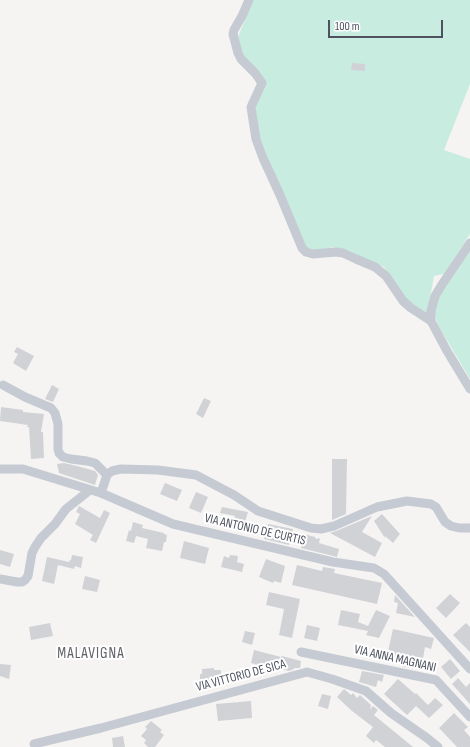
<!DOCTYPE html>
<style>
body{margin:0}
#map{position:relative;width:470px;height:747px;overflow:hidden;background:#f5f4f3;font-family:"Sofia Sans Condensed",sans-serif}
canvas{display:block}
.scale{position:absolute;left:328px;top:20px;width:115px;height:18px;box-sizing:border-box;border:2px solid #4d525e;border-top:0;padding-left:5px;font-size:12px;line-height:14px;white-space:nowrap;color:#4d525e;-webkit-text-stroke:3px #fff;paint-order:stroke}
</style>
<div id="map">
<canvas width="470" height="747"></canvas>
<div class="scale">100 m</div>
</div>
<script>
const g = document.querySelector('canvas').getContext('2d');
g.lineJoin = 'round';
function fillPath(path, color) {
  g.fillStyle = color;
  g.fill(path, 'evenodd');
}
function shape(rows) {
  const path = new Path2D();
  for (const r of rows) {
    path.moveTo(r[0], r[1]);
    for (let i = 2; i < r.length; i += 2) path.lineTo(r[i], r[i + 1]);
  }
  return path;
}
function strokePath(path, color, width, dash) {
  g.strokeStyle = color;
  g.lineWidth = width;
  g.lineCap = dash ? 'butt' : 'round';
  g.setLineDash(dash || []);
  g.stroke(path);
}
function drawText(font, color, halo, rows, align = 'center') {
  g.font = font + ' "Sofia Sans Condensed",sans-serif';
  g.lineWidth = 4;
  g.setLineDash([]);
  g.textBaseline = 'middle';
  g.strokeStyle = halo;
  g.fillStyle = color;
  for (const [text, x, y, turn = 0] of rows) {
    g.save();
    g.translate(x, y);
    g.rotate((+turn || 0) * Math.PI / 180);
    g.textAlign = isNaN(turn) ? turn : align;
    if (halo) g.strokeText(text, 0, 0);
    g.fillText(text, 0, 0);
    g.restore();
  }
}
const green = shape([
 [253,0,470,0,470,84,444,150,470,159,470,234,444,274,434,276,428,309,426,313,404,298,384,267,358,256,333,247,314,252,304,246,279,187,260,137,255,111,256,103,266,83,246,59,241,49,238,37],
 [470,246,470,379,438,325,435,315,435,306,438,296]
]);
const building = shape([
 [352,63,365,64,365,71,351,70],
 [17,347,34,356,26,371,13,363,18,354,14,352],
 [52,385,59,389,53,402,45,399],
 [204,398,211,401,203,418,196,414],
 [1,407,23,410,23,412,44,414,41,432,43,432,44,458,31,459,29,427,27,427,28,425,0,421],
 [332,459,347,459,346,514,332,520],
 [64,463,77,466,95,471,98,475,95,485,59,473,57,464],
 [165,483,182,490,177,501,160,494],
 [196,492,208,497,201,513,189,508],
 [79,506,100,518,104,510,110,513,96,543,90,540,93,535,75,524,80,514,76,512],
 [222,507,248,512,245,522,234,519,235,516,220,513],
 [382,514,400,534,393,543,385,536,385,538,374,521],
 [372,516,362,532,382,543,375,557,330,533,336,531],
 [133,522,143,525,142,528,164,533,164,534,167,535,166,542,164,542,162,551,146,548,148,539,136,536,134,543,126,541,129,530,131,531],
 [268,524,293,529,289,545,264,539],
 [304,534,315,537,316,539,320,538,319,543,339,549,337,557,301,548],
 [184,541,209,548,205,564,180,558],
 [0,550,14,554,10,567,0,564],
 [72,555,83,557,81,568,75,566,74,569,58,565,54,584,42,581,47,557,69,562,70,560,71,560],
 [230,555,238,556,237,562,244,564,242,572,221,567,224,556,229,558],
 [266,559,285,566,281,583,274,581,273,583,259,577],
 [297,565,322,571,323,567,335,569,334,573,382,583,377,604,292,585],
 [85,576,100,580,97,592,82,589],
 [269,592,300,599,292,638,279,635,284,609,266,605],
 [450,594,460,603,446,618,436,608],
 [395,595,415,617,396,613,398,603,394,602],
 [341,610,360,614,358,622,368,626,376,610,390,616,379,638,366,635,368,631,338,625],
 [50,623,53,636,31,640,29,627],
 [466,623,470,627,470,652,453,635],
 [307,625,320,628,317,641,304,638],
 [393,629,434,638,431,649,425,647,421,670,401,666,403,659,387,656],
 [245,631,255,633,252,645,242,642],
 [254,650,281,657,282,656,301,661,300,668,294,668,294,669,289,671,269,666,268,668,251,663],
 [450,659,460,671,451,679,441,667],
 [0,664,11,665,9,679,0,676],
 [214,668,214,670,221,670,221,683,214,683,214,685,200,685,200,674,202,674,202,669],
 [362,671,384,675,382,682,378,680,376,687,359,682],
 [458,678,466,687,470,683,470,704,452,684],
 [398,679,415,694,416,693,428,705,435,698,443,705,429,718,416,706,407,715,384,694],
 [344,689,351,695,353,693,357,698,360,695,371,705,370,709,373,706,378,710,374,715,413,747,385,747,376,740,374,743,366,736,373,727,352,711,337,697],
 [322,694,331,696,328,709,318,706],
 [251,701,252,718,218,721,216,704],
 [454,713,468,727,464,730,470,737,470,747,457,747,439,728],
 [151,721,162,730,160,732,164,735,155,747,148,747,144,743,146,740,141,736,147,729,145,727],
 [123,736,125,747,113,747,112,738]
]);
const minor = shape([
 [249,0,242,16,234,30,233,34,238,53,241,59,255,73,262,83,251,107,256,139,263,158,280,195,302,248,306,252,313,254,336,252,343,253,356,259,375,267,386,276,403,301,411,308,431,321],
 [470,243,441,286,435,296,431,311,431,321,447,351,470,389],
 [3,385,25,397,51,408,55,413,58,424,58,449,59,453,63,457,71,459,87,461,95,463,107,475],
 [0,469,23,469,101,493,173,524,333,562,374,568,384,574,470,669],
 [101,493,107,475,112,471,121,469,158,470,196,475,234,495,258,511,311,528,321,529,334,526,377,507,407,501,431,504,436,507,445,522,451,526,459,528,470,528],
 [0,579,17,582,22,582,25,580,28,576,32,553,35,547,41,538,55,524,66,509,90,490],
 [301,652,436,680,470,717],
 [34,744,101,728,307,672,332,679,366,691,391,713,427,738,438,747]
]);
const streetNames = [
 ["VIA ANTONIO DE CURTIS",255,530,13],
 ["VIA ANNA MAGNANI",395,659,13],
 ["VIA VITTORIO DE SICA",241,676,-15]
];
const quarterNames = [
 ["MALAVIGNA",91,654]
];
fillPath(green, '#c8ecdf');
fillPath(building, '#d1d2d6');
strokePath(minor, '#c6cad2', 9);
drawText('13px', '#4d525e', '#fff', streetNames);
g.letterSpacing = '1px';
drawText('15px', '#606167', '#fff', quarterNames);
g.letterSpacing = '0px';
</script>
